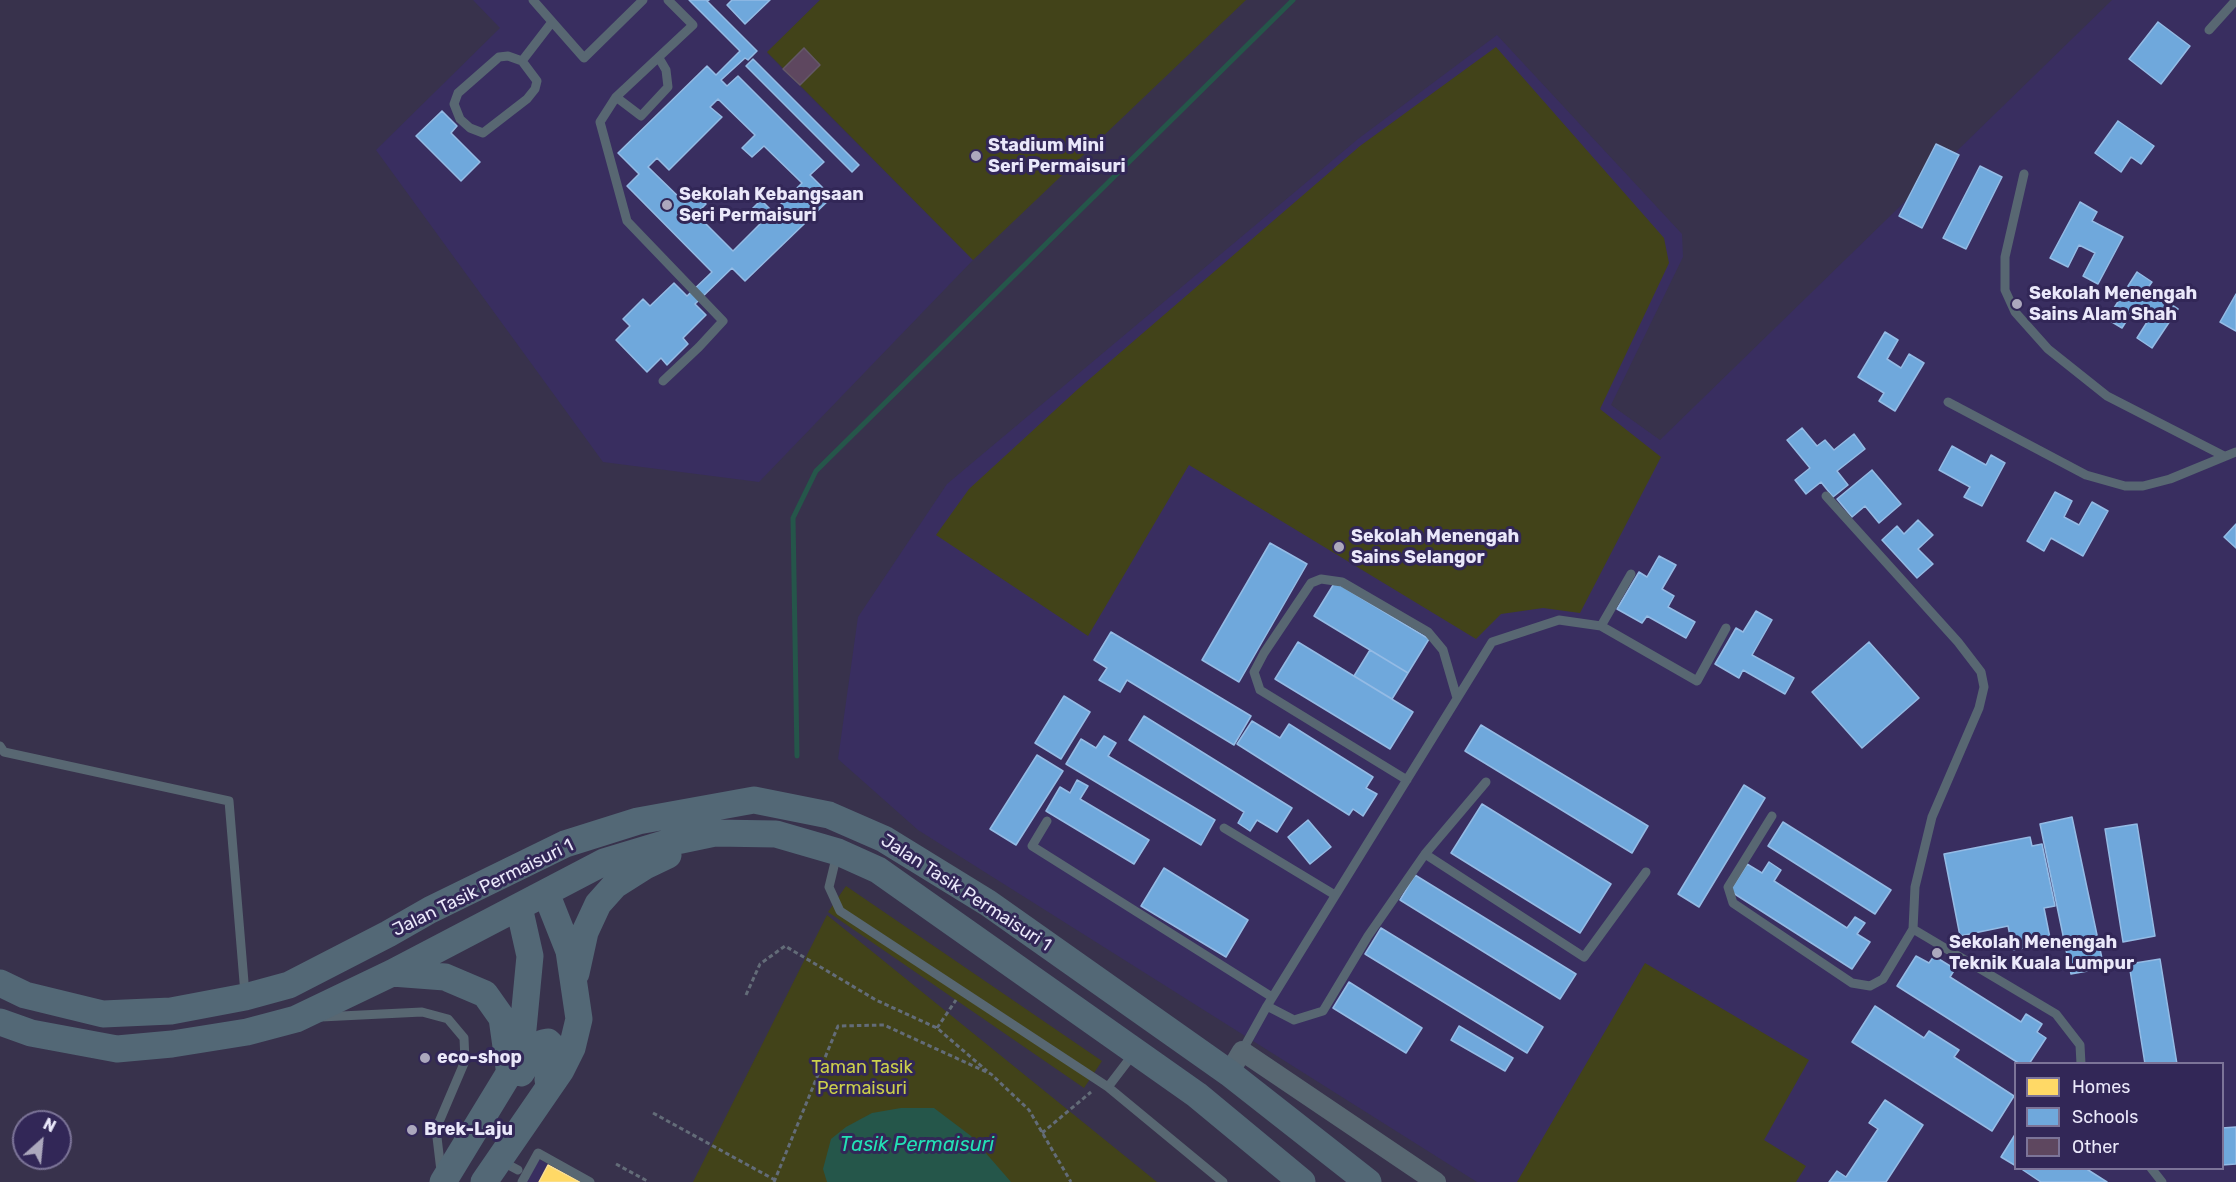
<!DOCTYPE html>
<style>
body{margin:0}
#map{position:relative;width:2236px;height:1182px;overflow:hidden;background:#38324c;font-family:Rubik,sans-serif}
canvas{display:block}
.legend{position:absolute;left:2014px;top:1062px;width:210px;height:108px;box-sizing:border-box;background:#322757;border:2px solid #7c7498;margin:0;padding:8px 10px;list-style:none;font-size:18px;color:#eae8fa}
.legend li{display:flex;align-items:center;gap:12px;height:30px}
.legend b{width:30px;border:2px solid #7c7498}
.north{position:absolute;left:12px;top:1110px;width:60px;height:60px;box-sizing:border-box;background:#322757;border:2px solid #7c7498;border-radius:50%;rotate:27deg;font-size:16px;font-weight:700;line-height:24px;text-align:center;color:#eae8fa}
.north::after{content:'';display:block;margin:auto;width:21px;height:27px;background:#aca8bd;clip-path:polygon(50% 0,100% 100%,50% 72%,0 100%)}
</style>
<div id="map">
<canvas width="2236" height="1182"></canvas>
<ul class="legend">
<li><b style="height:16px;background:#ffd966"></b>Homes</li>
<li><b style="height:16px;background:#6fa8dc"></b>Schools</li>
<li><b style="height:16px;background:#5e475f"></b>Other</li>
</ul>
<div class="north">N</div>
</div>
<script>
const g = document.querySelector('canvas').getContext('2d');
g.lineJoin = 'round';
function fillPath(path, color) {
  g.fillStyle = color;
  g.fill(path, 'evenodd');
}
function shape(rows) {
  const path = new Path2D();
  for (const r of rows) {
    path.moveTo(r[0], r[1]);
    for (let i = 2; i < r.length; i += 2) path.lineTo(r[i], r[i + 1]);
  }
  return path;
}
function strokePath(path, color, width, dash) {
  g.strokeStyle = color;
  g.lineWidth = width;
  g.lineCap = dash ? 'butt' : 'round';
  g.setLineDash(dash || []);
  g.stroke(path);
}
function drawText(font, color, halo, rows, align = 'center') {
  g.font = font + ' Rubik,sans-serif';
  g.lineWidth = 6;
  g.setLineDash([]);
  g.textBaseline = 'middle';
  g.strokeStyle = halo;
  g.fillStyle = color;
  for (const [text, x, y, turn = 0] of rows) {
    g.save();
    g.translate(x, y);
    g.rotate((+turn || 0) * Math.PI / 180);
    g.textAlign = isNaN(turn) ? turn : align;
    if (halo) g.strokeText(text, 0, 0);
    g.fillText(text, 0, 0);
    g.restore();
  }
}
const built = shape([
 [473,0,820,0,767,53,973,260,759,482,603,462,376,150,500,28],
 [2112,0,2236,0,2236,1182,1477,1182,918,830,838,759,858,617,947,484,1358,139,1497,35,1682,234,1683,257,1611,405,1660,440],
 [2016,1064,2222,1064,2222,1168,2016,1168],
 [539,1159,582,1182,526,1182]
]);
const green = shape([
 [820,0,1246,0,973,260,767,52],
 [1496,47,1664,238,1669,263,1600,409,1661,457,1580,613,1543,608,1501,614,1476,639,1189,465,1088,636,936,535,969,489,1078,389,1360,146],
 [846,886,1102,1061,1084,1088,828,912],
 [827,915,1157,1182,693,1182],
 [1645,963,1809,1060,1764,1140,1806,1166,1796,1182,1517,1182]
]);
const water = shape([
 [901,1108,934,1108,971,1136,1011,1182,827,1182,823,1169,831,1139,846,1127,872,1113]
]);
const homes = shape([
 [548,1165,580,1182,539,1182,548,1165]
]);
const schools = shape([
 [689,0,709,0,707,1,757,51,748,60,745,58,721,80,727,86,738,76,824,162,810,175,832,197,745,281,732,268,695,304,706,315,683,338,688,344,667,365,661,358,647,372,616,340,630,326,623,319,643,299,650,306,674,283,687,296,712,272,627,186,639,174,618,153,707,66,716,75,740,51,689,0],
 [718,99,755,135,742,148,752,157,764,146,802,183,773,212,761,200,749,212,761,223,733,251,696,214,706,204,695,193,685,203,648,167,657,158,669,170,722,117,710,107,718,99],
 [732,0,770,0,745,24,727,5,732,0],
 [2158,22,2190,46,2161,84,2129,59,2158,22],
 [753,59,859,165,852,172,746,66,753,59],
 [442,111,457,126,451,133,480,162,461,181,416,136,442,111],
 [2118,121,2154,146,2141,164,2131,157,2121,172,2095,153,2118,121],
 [1936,144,1959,155,1922,228,1899,216,1936,144],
 [1980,166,2002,177,1966,249,1943,238,1980,166],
 [2080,202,2097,212,2092,221,2123,237,2098,284,2083,276,2095,253,2079,245,2068,267,2050,258,2080,202],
 [2137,272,2152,282,2147,289,2178,309,2152,348,2137,338,2149,319,2134,309,2122,328,2107,319,2137,272],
 [2236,294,2236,331,2220,322,2236,294],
 [1885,332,1898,340,1887,359,1901,368,1909,354,1924,363,1895,411,1879,401,1884,393,1858,377,1885,332],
 [1802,428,1817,446,1825,440,1834,450,1854,434,1865,449,1837,471,1848,485,1833,497,1821,482,1806,494,1795,480,1810,468,1787,440,1802,428],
 [1952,446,1986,465,1991,455,2005,463,1982,506,1964,497,1970,487,1939,470,1952,446],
 [1872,470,1901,504,1879,523,1865,506,1852,517,1837,499,1872,470],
 [2055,492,2072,501,2064,517,2079,525,2092,502,2108,511,2083,556,2051,538,2044,551,2027,541,2055,492],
 [1918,520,1933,535,1918,549,1933,564,1917,578,1882,540,1897,526,1904,534,1918,520],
 [2236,524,2236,548,2224,537,2236,524],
 [1270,543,1307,564,1239,682,1202,660,1270,543],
 [1659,556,1676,565,1662,589,1674,596,1668,607,1695,622,1686,638,1647,616,1642,623,1617,609,1639,572,1647,577,1659,556],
 [1335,582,1429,639,1408,673,1314,616,1335,582],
 [1756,611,1772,620,1752,655,1794,678,1785,694,1743,670,1739,678,1715,664,1736,628,1743,632,1756,611],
 [1111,632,1251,716,1234,745,1127,680,1120,692,1099,680,1107,668,1094,660,1111,632],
 [1298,642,1413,712,1390,749,1275,679,1298,642],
 [1869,642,1919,698,1862,748,1812,692,1869,642],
 [1370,650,1408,673,1392,699,1354,676,1370,650],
 [1064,696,1090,712,1061,759,1035,743,1064,696],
 [1144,716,1292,808,1277,832,1257,820,1250,831,1238,823,1244,812,1129,740,1144,716],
 [1252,721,1280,738,1289,724,1373,777,1366,788,1377,794,1363,816,1353,809,1349,815,1237,744,1252,721],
 [1481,725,1648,826,1632,853,1465,751,1481,725],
 [1104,736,1116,743,1108,756,1215,820,1201,845,1066,764,1081,739,1096,748,1104,736],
 [1037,755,1063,771,1016,845,990,829,1037,755],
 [1077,780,1088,786,1080,799,1149,840,1134,864,1046,811,1060,787,1070,793,1077,780],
 [1744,785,1765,798,1699,907,1678,894,1744,785],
 [1482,804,1611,884,1580,933,1451,853,1482,804],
 [2072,817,2104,968,2071,974,2040,824,2072,817],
 [1308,820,1331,847,1310,864,1288,837,1308,820],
 [1783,822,1891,890,1875,914,1768,846,1783,822],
 [2137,824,2155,936,2123,942,2105,829,2137,824],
 [2030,837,2032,846,2042,844,2055,906,2044,908,2051,943,2013,950,2008,926,1960,936,1944,854,2030,837],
 [1769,862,1781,870,1774,881,1847,928,1855,917,1865,923,1857,934,1870,942,1852,969,1730,891,1747,864,1762,873,1769,862],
 [1164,868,1248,920,1226,957,1141,906,1164,868],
 [1415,875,1576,974,1560,999,1400,900,1415,875],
 [1381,928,1543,1027,1527,1053,1365,954,1381,928],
 [1916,956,1929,963,1934,956,1955,969,1950,977,2021,1022,2026,1014,2042,1024,2037,1032,2046,1038,2029,1064,2020,1064,1897,986,1916,956],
 [2160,959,2177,1064,2145,1064,2129,964,2160,959],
 [1349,982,1422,1028,1406,1053,1333,1008,1349,982],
 [1875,1006,1924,1038,1929,1031,1959,1050,1954,1057,2014,1096,1992,1131,1852,1042,1875,1006],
 [1459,1026,1513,1058,1505,1071,1451,1040,1459,1026],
 [1885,1100,1923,1125,1886,1182,1829,1182,1837,1171,1846,1177,1878,1129,1869,1123,1885,1100],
 [2236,1127,2236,1164,2222,1165,2222,1128,2236,1127],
 [2016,1133,2016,1166,2001,1157,2016,1133],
 [2020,1168,2085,1168,2107,1182,2041,1182,2020,1168]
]);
const stream = shape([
 [797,756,793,518,816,471,1293,0]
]);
const building = shape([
 [804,48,820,65,800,85,783,69,804,48]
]);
const path = shape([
 [746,995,760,964,785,946,876,1000,937,1028,987,1071],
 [937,1028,956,1000],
 [653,1113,775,1180],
 [1042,1133,1091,1092],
 [616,1164,649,1182],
 [774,1182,838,1026,884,1025,991,1074,1029,1110,1071,1182]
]);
const lane = shape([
 [533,0,584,58,643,0],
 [2209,30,2236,0],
 [508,56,522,61,537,81,535,89,527,99,483,133,470,128,460,119,454,104,458,93,499,57,508,56],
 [522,61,552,22],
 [616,97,641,116,668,87,666,70,659,58],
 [2024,174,2005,257,2005,290,2015,312,2048,349,2107,396,2224,456],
 [663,381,699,347,723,321,627,221,600,122,616,97,693,25,668,0],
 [1948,402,2086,475,2125,486,2143,486,2170,479,2236,452],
 [1826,496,1958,642,1981,672,1984,687,1979,708,1932,817,1915,887,1913,929,2056,1014,2080,1045,2081,1064],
 [1601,626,1697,681,1726,628],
 [0,746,4,752,229,801,245,994],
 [1407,780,1260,690,1254,672,1264,653,1311,583,1321,579,1342,582,1428,632,1443,650,1457,698],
 [1772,816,1728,887,1733,903,1852,983,1870,986,1883,979,1913,929],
 [1047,821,1032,846,1272,997],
 [1224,828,1335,895],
 [837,854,829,887,840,911,1108,1087,1223,1182],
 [1425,854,1486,782],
 [1267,1006,1294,1020,1323,1011,1368,936,1425,854,1584,957,1646,872],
 [321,1017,422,1012,448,1019,464,1038,465,1061,436,1129,441,1171],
 [1242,1051,1267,1006,1492,642,1559,620,1601,626,1631,574],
 [1108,1087,1134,1053],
 [501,1161,518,1170],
 [2151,1168,2162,1182],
 [522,1182,538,1153,590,1182]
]);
const street = shape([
 [1229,1073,1242,1051,1436,1182]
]);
const secondary = shape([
 [392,973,445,977,485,994,502,1018,509,1068],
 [576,973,585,932,598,904,615,885,645,866,668,855],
 [0,983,25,995,103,1014,171,1011,245,997,289,985,388,934,430,910,565,844,638,821,754,800,829,815,884,839,988,903,1229,1073,1368,1182],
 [0,1022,31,1033,117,1049,172,1044,247,1032,296,1019,392,973,604,862,667,843,715,833,776,834,838,852,878,870,1197,1095,1302,1182],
 [521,1073,537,1048,543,1043,548,1042,554,1048,548,1080],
 [443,1182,510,1072,521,1050,530,956,519,907],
 [484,1182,561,1070,572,1048,579,1019,569,951,546,893]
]);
const markers = [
 [976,156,6,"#aca8bd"],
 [667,205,6,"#aca8bd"],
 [2017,304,6,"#aca8bd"],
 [1339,547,6,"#aca8bd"],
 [1937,953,6,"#aca8bd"],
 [425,1058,6,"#aca8bd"],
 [412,1130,6,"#aca8bd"]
];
const poiNames = [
 ["Stadium Mini",988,146],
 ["Seri Permaisuri",988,167],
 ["Sekolah Kebangsaan",679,195],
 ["Seri Permaisuri",679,216],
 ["Sekolah Menengah",2029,294],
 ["Sains Alam Shah",2029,315],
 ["Sekolah Menengah",1351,537],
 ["Sains Selangor",1351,558],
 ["Sekolah Menengah",1949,943],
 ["Teknik Kuala Lumpur",1949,964],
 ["eco-shop",437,1058],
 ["Brek-Laju",424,1130]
];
const streetNames = [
 ["Jalan Tasik Permaisuri 1",483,888,-26],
 ["Jalan Tasik Permaisuri 1",966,893,33]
];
const parkNames = [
 ["Taman Tasik",862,1068],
 ["Permaisuri",862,1089]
];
const waterNames = [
 ["Tasik Permaisuri",917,1145]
];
fillPath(built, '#392e60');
fillPath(green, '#424319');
fillPath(water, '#25564a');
fillPath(homes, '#ffd966');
strokePath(homes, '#f9de92', 1.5);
fillPath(schools, '#6fa8dc');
strokePath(schools, '#94bbe5', 1.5);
strokePath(stream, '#25564a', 5);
fillPath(building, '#5e475f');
strokePath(building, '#645868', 1.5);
strokePath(path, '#636c78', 3, [4.5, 3]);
strokePath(lane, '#586772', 9);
strokePath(street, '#586772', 20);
strokePath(secondary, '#536876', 27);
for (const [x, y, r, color] of markers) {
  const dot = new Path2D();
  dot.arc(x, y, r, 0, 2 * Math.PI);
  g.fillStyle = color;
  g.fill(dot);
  strokePath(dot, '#322757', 2);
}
drawText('bold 18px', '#eae8fa', '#322757', poiNames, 'left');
drawText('18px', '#eae8fa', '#322757', streetNames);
drawText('18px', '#ccd04b', '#322757', parkNames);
drawText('italic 20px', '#23e1b5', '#322757', waterNames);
</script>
